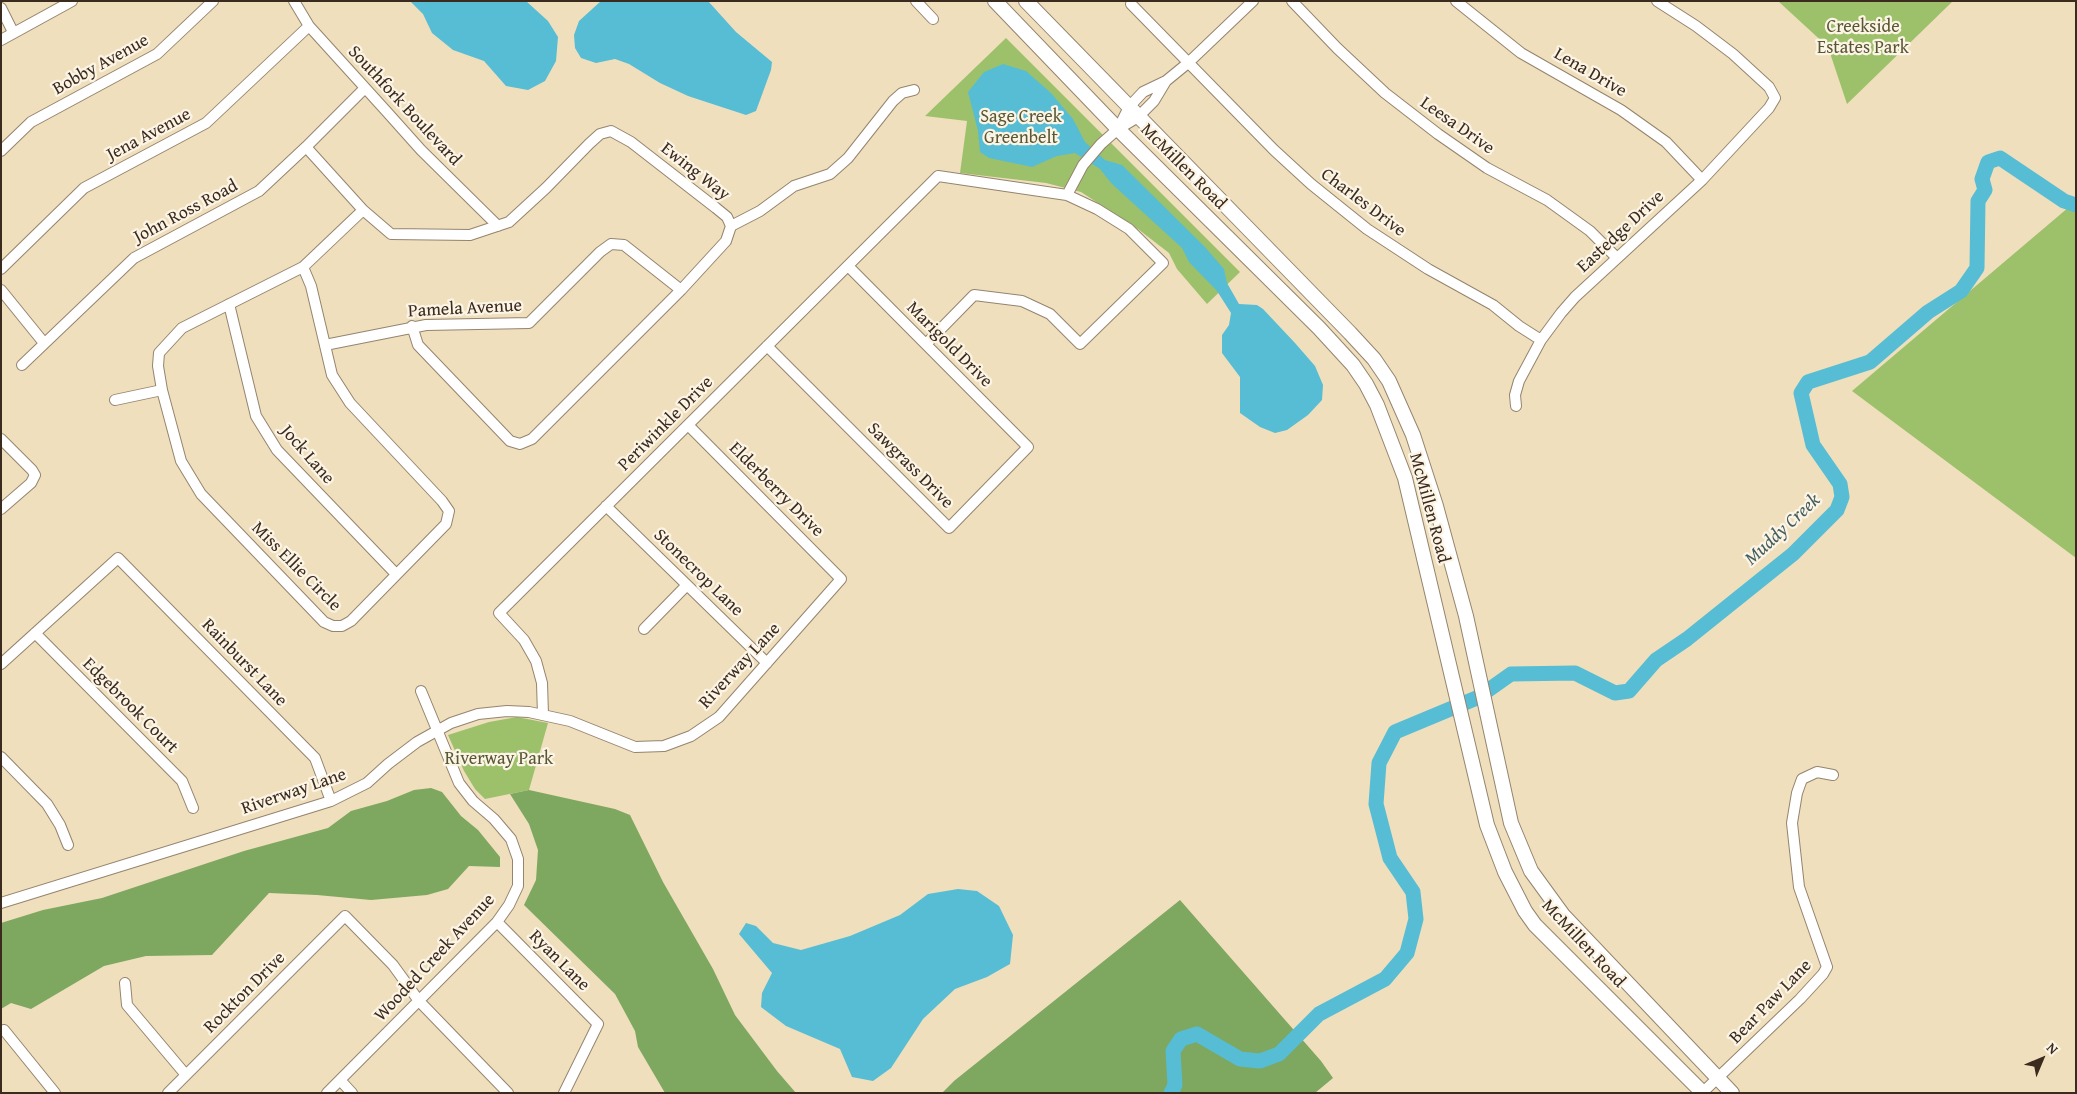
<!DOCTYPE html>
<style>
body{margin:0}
#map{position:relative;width:2077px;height:1094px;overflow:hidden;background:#efdfbd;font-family:"Gentium Book Plus",serif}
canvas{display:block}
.frame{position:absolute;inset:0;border:2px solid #3b2a1e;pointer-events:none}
.north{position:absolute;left:2017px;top:1034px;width:50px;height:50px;-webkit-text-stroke:4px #fcf5e5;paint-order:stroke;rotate:45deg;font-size:14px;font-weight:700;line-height:20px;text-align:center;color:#3b2a1e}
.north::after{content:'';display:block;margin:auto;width:18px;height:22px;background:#3b2a1e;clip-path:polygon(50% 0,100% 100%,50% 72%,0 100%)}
</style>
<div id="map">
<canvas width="2077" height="1094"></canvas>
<div class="frame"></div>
<div class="north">N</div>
</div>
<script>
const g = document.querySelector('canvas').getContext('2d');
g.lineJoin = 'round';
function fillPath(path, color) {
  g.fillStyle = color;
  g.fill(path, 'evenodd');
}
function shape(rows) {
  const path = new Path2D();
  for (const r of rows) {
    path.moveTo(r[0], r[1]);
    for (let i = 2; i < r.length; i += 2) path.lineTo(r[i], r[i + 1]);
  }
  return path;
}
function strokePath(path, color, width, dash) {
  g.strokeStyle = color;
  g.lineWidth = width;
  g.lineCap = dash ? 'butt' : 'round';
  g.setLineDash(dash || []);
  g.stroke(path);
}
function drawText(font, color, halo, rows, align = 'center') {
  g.font = font + ' "Gentium Book Plus",serif';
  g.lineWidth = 4.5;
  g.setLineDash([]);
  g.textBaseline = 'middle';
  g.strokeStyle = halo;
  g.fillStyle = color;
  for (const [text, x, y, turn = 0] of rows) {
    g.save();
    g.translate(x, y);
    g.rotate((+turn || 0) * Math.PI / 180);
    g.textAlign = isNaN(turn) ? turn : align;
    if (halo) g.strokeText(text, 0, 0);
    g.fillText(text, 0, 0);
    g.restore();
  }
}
const green = shape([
 [1778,1,1953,1,1847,104,1828,47],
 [1006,38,1240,272,1207,304,1177,269,1169,253,1138,229,1081,192,1046,183,960,173,967,121,925,116],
 [2069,207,2076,207,2076,558,1852,391],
 [517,717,548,723,529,790,485,799,475,789,464,771,448,735,489,722]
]);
const forest = shape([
 [431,788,442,792,461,816,478,830,500,857,500,867,469,866,448,889,427,895,371,900,317,895,269,893,212,955,146,956,104,966,31,1009,11,1003,1,1009,1,923,43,910,102,898,244,851,328,828,351,811,387,801,414,790],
 [529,790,615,809,630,815,663,882,713,969,735,1015,777,1071,796,1093,665,1093,638,1047,635,1031,615,994,524,905,536,880,538,850,529,824,510,794],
 [1180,900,1321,1061,1333,1078,1315,1093,942,1093,954,1081]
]);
const water = shape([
 [410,1,526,1,548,21,558,37,556,61,545,81,528,90,506,86,484,61,453,50,432,33,423,14],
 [601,1,708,1,736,32,772,62,771,70,756,111,746,115,688,96,660,83,629,64,615,59,596,63,581,58,575,48,574,35,579,21],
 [1003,64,1026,71,1051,93,1073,119,1085,142,1105,160,1122,165,1205,247,1224,269,1227,283,1239,304,1257,305,1263,309,1295,343,1315,366,1323,385,1322,400,1308,415,1287,430,1275,433,1260,427,1240,413,1240,377,1222,353,1222,335,1229,325,1231,313,1217,291,1189,262,1182,248,1111,183,1100,169,1075,153,1057,156,1032,167,989,158,980,152,978,131,968,92,984,72],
 [958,889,977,891,999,906,1013,935,1010,964,987,977,955,989,923,1019,891,1068,873,1081,852,1077,840,1049,786,1026,761,1007,762,993,772,973,739,934,746,923,756,926,773,943,801,950,850,936,900,915,928,894]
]);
const river = shape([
 [1487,691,1511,674,1575,673,1615,693,1629,691,1656,660,1687,639,1793,554,1837,510,1842,497,1840,484,1813,445,1801,393,1808,382,1870,362,1928,312,1961,291,1977,268,1978,201,1985,190,1982,179,1988,162,2000,158,2064,201,2076,205],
 [1171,1093,1175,1085,1173,1051,1181,1039,1197,1034,1240,1059,1260,1061,1279,1054,1319,1014,1385,979,1407,953,1416,919,1413,892,1390,858,1376,804,1379,763,1395,732,1479,697]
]);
const street = shape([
 [294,1,309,26,387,112,421,150,498,226],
 [916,1,933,19],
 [1292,1,1337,48,1385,93,1438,134,1487,168,1547,200,1590,231,1617,258],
 [1456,1,1521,53,1621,110,1666,142,1702,180],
 [1131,4,1274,150,1311,184,1367,229,1428,269,1493,305,1519,326,1541,340],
 [1,8,13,32],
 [1,40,72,1],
 [1118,129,1129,107,1143,92,1166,81,1188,63,1253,1],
 [306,147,363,210,391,234,470,235,509,222,546,188,589,144,600,134,611,131,631,142,716,208,727,217,731,226,726,241,681,290,532,439,520,444,510,441,418,345,412,326],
 [1,151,31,122,157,54,213,1],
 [1067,195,1083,165,1101,144,1118,129,1138,117,1154,101,1166,81],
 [731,226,760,211,794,186,830,174,848,158,893,101,902,93,914,90],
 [303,267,311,286,332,375,350,403,442,501,449,511,446,524,351,621,342,626,333,626,324,622,201,494,181,461,162,390,158,366,159,353,182,328,303,267,363,210],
 [1,269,84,188,206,123,309,26],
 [1,290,44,343],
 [229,304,256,416,277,450,396,574],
 [325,345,426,325,529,323,600,252,611,244,624,245,681,290],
 [767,346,949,528,1028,447,848,266],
 [22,365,134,258,259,191,306,147,365,88],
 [115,400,162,390],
 [1516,406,1515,395,1519,381,1541,340,1561,313,1575,297,1702,180,1769,108,1775,98,1769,87,1733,54,1696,26,1657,1],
 [1,439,32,470,35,475,31,483,1,509],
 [606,506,767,663],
 [644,629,687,585],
 [35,633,182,781,193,808],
 [1,664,118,558,315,758,331,801],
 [543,715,542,683,536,661,524,640,499,613,938,176,1067,195,1097,209,1129,229,1163,263,1080,344,1050,314,1022,301,974,295,926,344],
 [1,757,47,804,60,825,68,845],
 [1,903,331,801,367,783,388,764,417,742,451,723,478,714,507,711,529,712,570,721,635,747,664,746,691,736,719,717,841,579,688,425],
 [497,922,598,1024,564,1093],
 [125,983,127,1005,186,1075],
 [4,1030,55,1093],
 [340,1080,352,1093],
 [1703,1092,1800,999,1823,974,1827,967,1799,887,1792,823,1797,793,1802,779,1817,772,1833,775],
 [168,1093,345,916,393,965,419,1001,508,1093],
 [327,1093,497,922,509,905,518,886,518,859,511,839,494,819,473,801,459,783,421,691]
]);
const secondary = shape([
 [995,1,1118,129,1319,328,1353,365,1366,384,1377,405,1405,478,1487,825,1505,872,1525,911,1535,925,1703,1093],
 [1026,1,1350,333,1374,359,1389,381,1413,435,1436,506,1466,616,1511,823,1531,871,1563,915,1732,1093]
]);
const parkNames = [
 ["Creekside",1863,27],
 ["Estates Park",1863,48],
 ["Sage Creek",1021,117],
 ["Greenbelt",1021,138],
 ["Riverway Park",499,759]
];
const streetNames = [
 ["Bobby Avenue",101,65,-29],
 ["Lena Drive",1590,73,30],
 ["Southfork Boulevard",404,106,47],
 ["Leesa Drive",1457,126,35],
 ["Jena Avenue",149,135,-28],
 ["McMillen Road",1183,167,45],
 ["Ewing Way",695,172,38],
 ["Charles Drive",1363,203,37],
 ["John Ross Road",186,212,-28],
 ["Eastedge Drive",1621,232,-43],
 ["Pamela Avenue",465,309,-3],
 ["Marigold Drive",949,345,45],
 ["Periwinkle Drive",666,424,-45],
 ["Jock Lane",307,455,49],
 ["Sawgrass Drive",910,466,45],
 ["Elderberry Drive",776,490,45],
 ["McMillen Road",1429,508,75],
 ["Miss Ellie Circle",296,567,45],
 ["Stonecrop Lane",698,573,44],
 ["Rainburst Lane",244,663,46],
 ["Riverway Lane",740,666,-47],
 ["Edgebrook Court",130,706,45],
 ["Riverway Lane",294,792,-19],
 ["McMillen Road",1583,944,47],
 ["Wooded Creek Avenue",435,958,-47],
 ["Ryan Lane",559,961,45],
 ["Rockton Drive",245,993,-45],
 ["Bear Paw Lane",1771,1002,-46]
];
const waterNames = [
 ["Muddy Creek",1783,530,-43]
];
fillPath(green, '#9dc16b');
fillPath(forest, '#7ea75f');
fillPath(water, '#56bdd4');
strokePath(river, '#56bdd4', 15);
strokePath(street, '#95846e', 12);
strokePath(secondary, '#95846e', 16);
strokePath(street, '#fff', 10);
strokePath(secondary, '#fff', 14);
drawText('18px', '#585735', '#fcf5e5', parkNames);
drawText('18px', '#3b2a1e', '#fcf5e5', streetNames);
drawText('italic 19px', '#445d5e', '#fcf5e5', waterNames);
</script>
